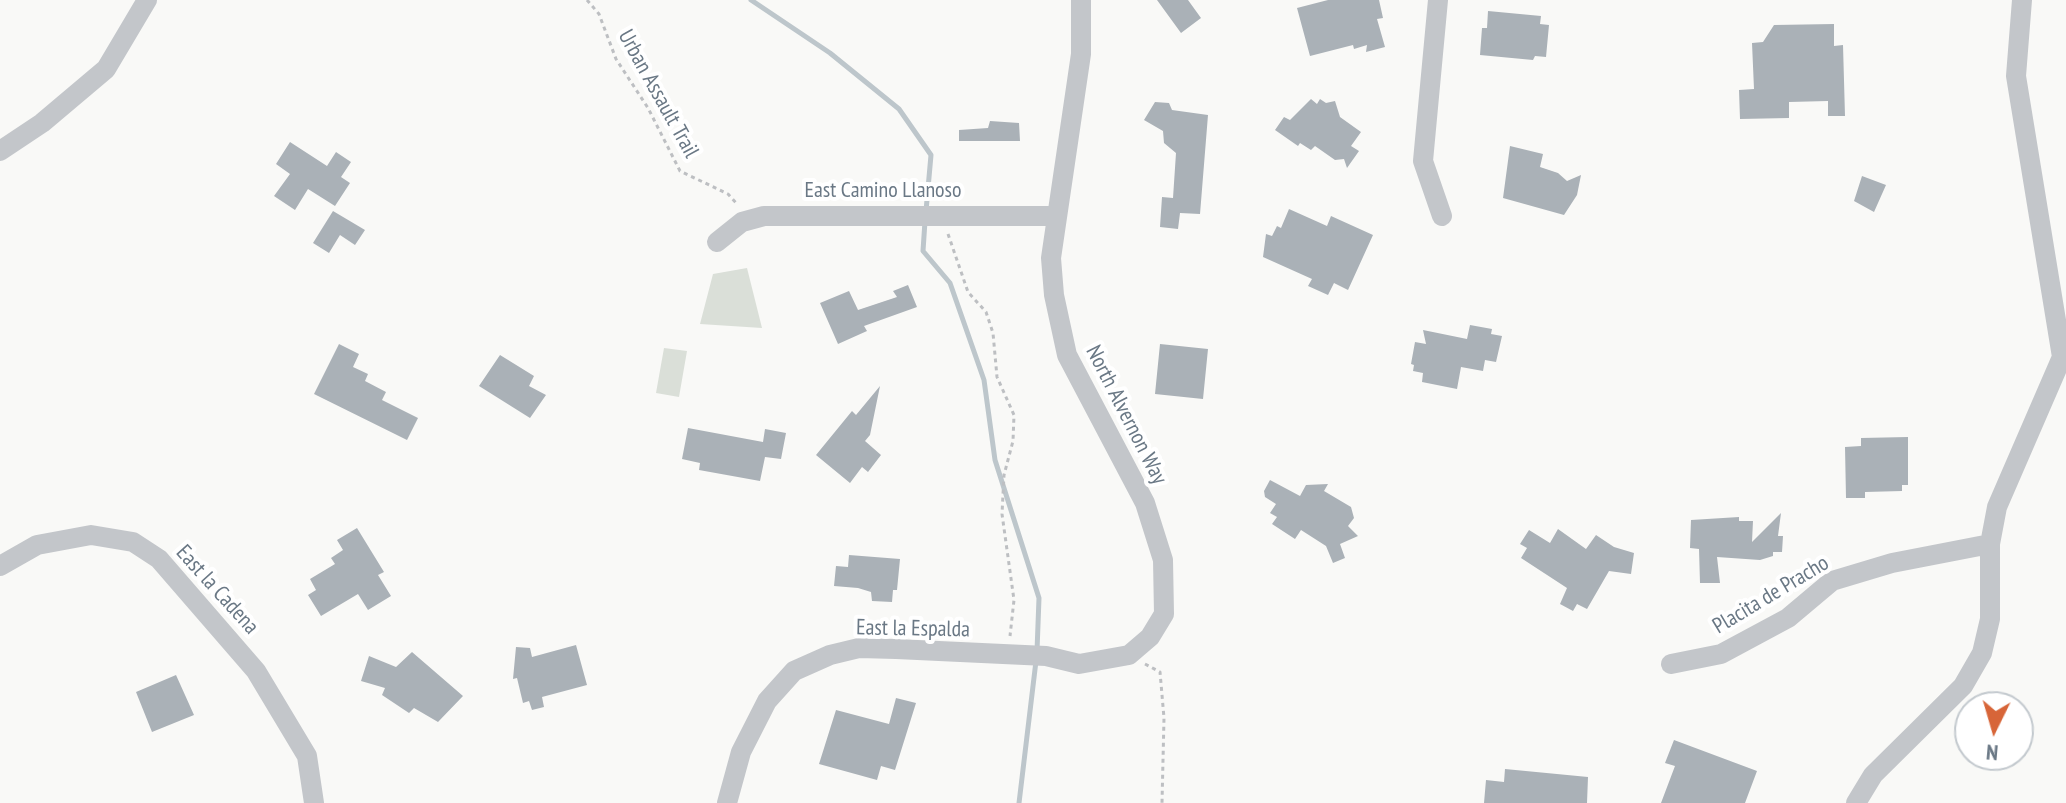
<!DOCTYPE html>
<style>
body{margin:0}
#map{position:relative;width:2066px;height:803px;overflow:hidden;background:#f9f9f7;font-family:"PT Sans Narrow",sans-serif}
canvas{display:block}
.north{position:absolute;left:1954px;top:691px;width:80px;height:80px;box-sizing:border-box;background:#fff;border:2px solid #c3c9ce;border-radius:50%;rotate:185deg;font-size:22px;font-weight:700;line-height:32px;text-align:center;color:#6a7885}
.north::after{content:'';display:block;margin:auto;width:28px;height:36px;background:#d76538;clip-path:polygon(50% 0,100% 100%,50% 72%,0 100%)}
</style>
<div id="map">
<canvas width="2066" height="803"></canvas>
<div class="north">N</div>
</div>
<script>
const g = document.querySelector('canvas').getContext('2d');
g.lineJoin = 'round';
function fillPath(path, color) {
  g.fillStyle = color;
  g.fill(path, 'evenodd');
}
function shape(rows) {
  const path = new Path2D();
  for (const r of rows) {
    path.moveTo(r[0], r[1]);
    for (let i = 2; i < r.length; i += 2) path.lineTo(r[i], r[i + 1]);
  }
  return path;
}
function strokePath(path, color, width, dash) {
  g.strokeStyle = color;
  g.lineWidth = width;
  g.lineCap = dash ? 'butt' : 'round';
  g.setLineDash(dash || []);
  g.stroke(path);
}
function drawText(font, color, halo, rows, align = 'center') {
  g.font = font + ' "PT Sans Narrow",sans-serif';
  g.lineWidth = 8;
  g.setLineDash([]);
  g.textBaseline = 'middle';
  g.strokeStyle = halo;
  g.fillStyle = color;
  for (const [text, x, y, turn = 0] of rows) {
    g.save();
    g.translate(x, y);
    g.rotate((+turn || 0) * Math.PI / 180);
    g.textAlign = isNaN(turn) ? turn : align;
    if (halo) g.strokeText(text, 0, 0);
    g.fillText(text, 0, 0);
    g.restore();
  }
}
const green = shape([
 [747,268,762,328,700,324,713,274],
 [664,348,687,351,679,397,656,393]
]);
const stream = shape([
 [751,0,830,53,899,109,931,155,926,211],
 [925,221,923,251,950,283,984,380,995,460,1039,598,1037,651],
 [1019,803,1036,661]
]);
const building = shape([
 [1157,0,1188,0,1201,18,1181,33],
 [1328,0,1379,0,1383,18,1377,19,1385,47,1366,52,1367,45,1354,49,1353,45,1310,56,1297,8],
 [1488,11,1541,16,1540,24,1549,25,1546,57,1535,56,1533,60,1480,55,1482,28,1487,28],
 [1834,24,1834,46,1843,45,1845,116,1828,116,1828,101,1789,102,1789,118,1740,119,1739,90,1754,89,1752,43,1763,42,1774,25],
 [1311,99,1317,104,1320,99,1326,103,1335,101,1340,117,1361,132,1351,146,1359,151,1347,168,1344,159,1335,160,1315,146,1311,150,1300,143,1298,146,1275,130,1284,117,1290,120],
 [1155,102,1169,103,1172,110,1208,115,1200,214,1180,213,1178,229,1160,227,1162,197,1173,198,1176,153,1164,143,1163,131,1144,120],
 [990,121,1019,123,1020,141,959,141,959,130,988,128],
 [290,142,327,166,336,152,351,162,341,177,350,183,335,206,308,189,295,210,274,196,290,174,276,164],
 [1510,146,1543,154,1540,167,1558,173,1567,181,1581,175,1577,195,1564,215,1503,198],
 [1862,176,1886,185,1874,212,1854,201],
 [1289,209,1327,226,1331,216,1373,235,1348,290,1334,283,1328,295,1308,286,1312,279,1263,257,1266,234,1272,236,1277,226,1281,228],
 [333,211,365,230,355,245,340,235,329,253,313,243],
 [908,285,917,307,864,326,867,331,838,344,820,303,849,291,858,310,897,297,893,291],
 [1470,325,1492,329,1491,334,1502,336,1496,362,1485,360,1483,371,1461,367,1457,389,1422,382,1423,373,1413,371,1414,365,1411,364,1415,342,1426,344,1423,330,1467,339],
 [339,344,359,354,353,367,368,374,365,381,386,392,382,400,418,418,407,440,314,394],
 [1160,344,1208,349,1203,399,1155,394],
 [500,355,534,376,529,386,546,395,530,418,479,386],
 [880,386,870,435,865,441,881,455,868,472,862,467,850,483,816,455,852,411,856,415],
 [688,428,763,442,765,429,786,433,781,459,765,457,760,481,699,470,700,463,682,459],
 [1908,437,1908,485,1902,485,1902,491,1865,492,1865,498,1846,498,1845,447,1861,446,1861,438],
 [1270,480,1300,496,1306,485,1328,484,1324,491,1351,507,1354,518,1348,526,1358,536,1340,544,1345,558,1333,563,1326,546,1301,530,1295,539,1272,524,1277,517,1270,513,1276,504,1265,497,1264,491],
 [1781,513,1778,536,1783,536,1782,552,1773,552,1773,556,1760,560,1717,557,1720,583,1700,583,1699,549,1690,548,1691,520,1739,517,1739,521,1753,521,1752,542],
 [357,528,384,572,378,575,391,596,368,610,358,594,321,616,308,595,316,590,310,579,335,564,331,558,343,550,337,540],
 [1558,529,1586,549,1596,535,1614,547,1634,553,1631,574,1609,571,1587,609,1577,604,1573,611,1560,604,1567,588,1521,558,1527,548,1520,544,1529,530,1550,543],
 [849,555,900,559,897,590,893,590,892,602,872,601,871,592,858,588,834,586,836,566,848,567],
 [576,645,587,685,542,697,544,707,532,710,529,701,523,703,517,678,513,679,516,647,530,648,532,657],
 [412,652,463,696,438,722,414,708,409,713,382,695,385,688,361,681,369,656,396,667],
 [176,675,194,715,152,732,136,692],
 [896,698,916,703,895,770,881,766,877,780,819,764,836,710,889,724],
 [1674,740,1757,771,1745,803,1661,803,1675,766,1665,763],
 [1505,769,1588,777,1587,803,1484,803,1486,780,1504,782]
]);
const path = shape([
 [587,0,599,14,616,59,648,108,680,171,728,194,738,205],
 [948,234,968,292,986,312,993,333,997,377,1014,415,1013,441,1004,475,1002,514,1014,600,1010,636],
 [1145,664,1160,672,1164,718,1162,803]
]);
const street = shape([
 [1438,0,1423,161,1442,216],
 [0,151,42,123,106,69,147,0],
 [717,242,742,222,764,216,1057,216],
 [0,566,37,545,91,535,133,542,159,559,256,671,307,756,314,803],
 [1671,664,1721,654,1788,618,1832,581,1892,563,1990,544],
 [727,803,741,752,767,701,794,671,830,655,859,648,896,649,1046,656,1079,664,1129,655,1150,637,1164,614,1163,560,1145,503,1067,355,1054,295,1051,258,1081,54,1081,0],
 [1856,803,1873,775,1963,686,1982,653,1990,619,1990,544,1997,507,2062,357,2016,76,2022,0]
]);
const streetNames = [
 ["Urban Assault Trail",658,94,61],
 ["East Camino Llanoso",883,191],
 ["North Alvernon Way",1126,415,63],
 ["East la Cadena",217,590,48],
 ["Placita de Pracho",1771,595,-31],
 ["East la Espalda",913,629,1]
];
fillPath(green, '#dadfd8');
strokePath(stream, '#bdc6cb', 5);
fillPath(building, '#aab1b7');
strokePath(path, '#bdbfc2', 3, [4, 4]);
strokePath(street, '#c3c6ca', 20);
drawText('22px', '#6a7885', '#fff', streetNames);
</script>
